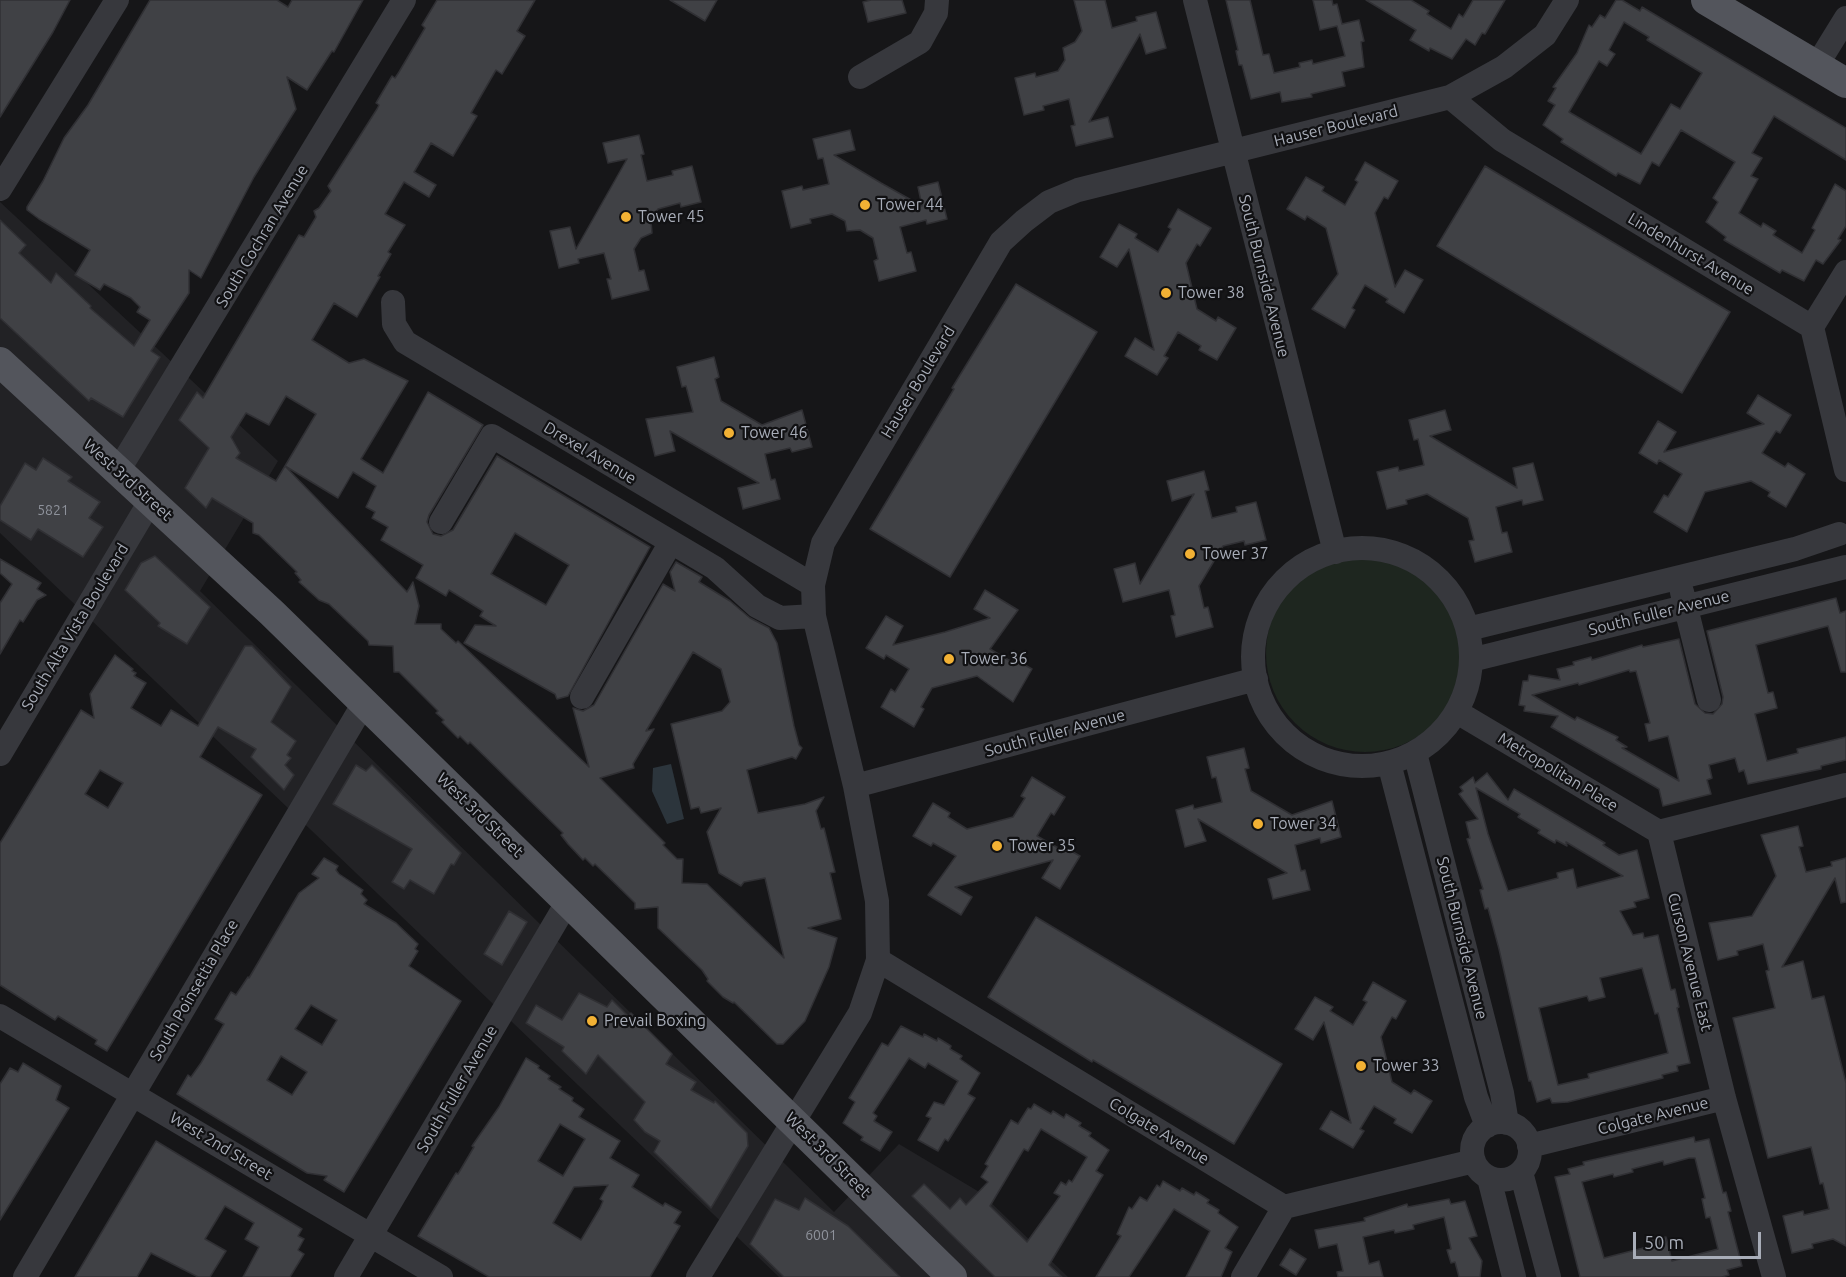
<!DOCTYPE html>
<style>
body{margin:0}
#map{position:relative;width:1846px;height:1277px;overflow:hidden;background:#161618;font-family:Ubuntu,sans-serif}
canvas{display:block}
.scale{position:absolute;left:1633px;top:1232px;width:128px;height:27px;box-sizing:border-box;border:3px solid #a8adb8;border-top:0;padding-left:8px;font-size:18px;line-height:21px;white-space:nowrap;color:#a8adb8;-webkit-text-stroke:4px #111113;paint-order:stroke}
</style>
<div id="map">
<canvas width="1846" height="1277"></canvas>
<div class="scale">50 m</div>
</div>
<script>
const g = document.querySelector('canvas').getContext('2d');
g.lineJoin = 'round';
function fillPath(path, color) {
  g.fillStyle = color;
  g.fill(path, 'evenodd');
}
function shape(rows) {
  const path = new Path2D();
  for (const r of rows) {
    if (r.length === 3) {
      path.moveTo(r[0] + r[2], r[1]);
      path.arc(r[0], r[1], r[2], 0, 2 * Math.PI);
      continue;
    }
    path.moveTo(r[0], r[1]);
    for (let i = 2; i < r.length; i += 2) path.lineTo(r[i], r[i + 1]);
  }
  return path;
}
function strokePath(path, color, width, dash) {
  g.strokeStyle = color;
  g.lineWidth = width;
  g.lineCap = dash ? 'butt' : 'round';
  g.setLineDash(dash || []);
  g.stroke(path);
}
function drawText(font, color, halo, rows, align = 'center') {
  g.font = font + ' Ubuntu,sans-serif';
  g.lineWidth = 4.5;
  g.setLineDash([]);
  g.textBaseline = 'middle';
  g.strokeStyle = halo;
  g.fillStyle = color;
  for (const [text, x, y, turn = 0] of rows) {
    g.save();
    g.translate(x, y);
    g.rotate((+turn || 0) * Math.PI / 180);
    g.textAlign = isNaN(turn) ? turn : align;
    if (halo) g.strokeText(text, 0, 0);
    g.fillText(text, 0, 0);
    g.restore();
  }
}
const built = shape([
 [0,202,278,461,200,591,834,1212,899,1144,981,1193,1068,1277,779,1277,0,533]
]);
const green = shape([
 [1365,653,99]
]);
const water = shape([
 [671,764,684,819,667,824,652,791,653,768]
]);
const building = shape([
 [0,0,70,0,53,32,0,117,0,0],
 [150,0,277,0,288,7,292,0,363,0,334,52,332,51,307,90,287,77,296,109,254,177,201,278,189,270,189,293,151,351,160,357,123,417,91,398,89,401,0,318,0,220,26,245,19,253,51,283,56,273,91,306,90,308,134,346,150,320,137,312,140,307,131,298,104,284,100,290,75,275,90,250,39,219,27,210,27,207,43,181,64,138,88,105,150,0],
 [437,0,535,0,517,31,525,36,502,74,496,70,471,113,477,116,453,156,431,143,414,172,436,185,429,197,404,182,385,214,405,225,388,252,391,254,378,276,380,277,357,317,334,303,312,340,349,363,364,359,408,381,361,459,383,473,428,392,483,425,429,515,427,522,433,534,441,536,453,530,497,456,650,547,568,696,557,699,555,694,464,643,475,625,496,626,480,616,483,611,449,590,446,596,416,578,423,565,381,540,388,527,372,518,375,512,366,507,376,486,353,472,338,498,285,466,316,414,286,396,269,425,246,413,231,437,240,453,236,458,276,481,285,466,407,592,413,582,419,606,415,624,441,624,441,629,456,643,458,641,589,767,573,708,583,711,594,705,663,584,675,591,670,572,676,562,702,577,699,582,730,601,750,618,769,628,777,643,794,726,799,745,802,748,796,759,792,757,747,770,758,813,805,804,824,797,816,811,821,829,824,828,835,872,830,873,841,919,808,928,837,938,829,967,805,1021,783,1044,777,1044,734,1002,733,1003,723,997,707,981,708,979,702,970,658,928,658,907,635,909,635,903,595,864,593,866,585,858,583,860,568,844,561,835,563,833,470,742,468,744,460,736,458,738,442,722,444,720,436,713,438,711,399,672,394,672,393,646,369,645,368,641,329,604,319,600,299,582,301,580,295,573,297,572,259,535,253,533,253,523,212,498,206,508,185,488,209,448,179,420,197,392,203,398,299,235,304,237,316,217,314,211,319,208,331,191,328,186,377,109,379,105,376,103,392,76,395,78,399,72,425,28,422,25,437,0],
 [515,533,569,565,546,605,491,574,515,533],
 [693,652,721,669,730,702,722,711,671,724,691,809,699,807,701,813,721,808,707,832,719,873,741,886,744,882,765,878,784,958,707,884,682,883,683,859,677,859,663,845,665,843,600,778,634,768,633,764,654,729,646,731,693,652],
 [670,0,717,0,705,21,670,0],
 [871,0,902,0,906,13,868,22,863,2,871,0],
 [1074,0,1105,0,1112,28,1137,21,1136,17,1156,12,1166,48,1146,54,1140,34,1089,122,1108,117,1113,137,1076,146,1071,126,1075,125,1069,99,1043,106,1044,110,1024,115,1015,78,1035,73,1036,77,1058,71,1065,60,1063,48,1075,42,1082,31,1074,0],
 [1226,0,1250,0,1263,55,1269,54,1274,73,1300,67,1299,63,1312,60,1313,64,1345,56,1337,26,1320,30,1313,0,1332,0,1333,5,1337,4,1342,24,1359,20,1364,41,1361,42,1364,67,1342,72,1345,86,1311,94,1312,97,1282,102,1280,92,1251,99,1242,65,1239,65,1236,51,1238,50,1226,0],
 [1366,0,1411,0,1429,11,1427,14,1451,29,1459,14,1463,17,1473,0,1505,0,1485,34,1482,33,1475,45,1466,39,1452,59,1430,48,1429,51,1410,40,1416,30,1366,0],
 [1616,0,1622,0,1640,11,1642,7,1846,128,1846,160,1774,116,1752,153,1762,158,1751,176,1758,179,1739,213,1761,227,1763,223,1776,231,1773,235,1802,253,1815,230,1812,228,1835,184,1846,191,1846,226,1838,239,1841,240,1823,264,1816,260,1804,281,1782,270,1780,273,1724,240,1726,237,1706,222,1718,202,1713,198,1735,162,1681,130,1659,166,1652,162,1640,184,1618,173,1616,176,1561,142,1563,139,1543,125,1555,105,1548,101,1556,88,1553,87,1577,53,1589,25,1592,27,1600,15,1605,18,1616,0],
 [1624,22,1649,37,1647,40,1702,73,1680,109,1671,104,1641,154,1569,112,1599,61,1607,66,1615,54,1609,50,1624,22],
 [850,130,855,150,834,155,881,183,922,206,918,187,938,182,947,219,927,224,926,220,900,227,907,253,911,252,916,271,879,281,874,261,878,259,873,238,860,230,847,231,845,221,832,214,810,219,811,223,791,228,782,191,802,186,803,190,829,184,823,158,818,159,813,139,850,130],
 [639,135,644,154,641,155,647,181,673,175,672,171,692,166,701,202,681,207,680,203,658,209,651,221,652,233,641,238,634,249,639,271,644,270,649,290,612,299,607,279,611,279,604,253,578,259,579,263,559,268,550,231,570,227,576,249,627,159,608,163,603,143,639,135],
 [1365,162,1398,181,1388,199,1384,197,1375,213,1395,287,1405,270,1423,280,1404,313,1386,302,1388,299,1365,285,1352,308,1355,310,1345,328,1312,309,1338,274,1326,228,1307,216,1305,220,1287,209,1306,177,1324,187,1322,191,1345,205,1358,182,1355,180,1365,162],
 [1485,166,1730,312,1682,393,1437,246,1485,166],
 [1178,209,1211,228,1200,246,1197,244,1186,263,1197,309,1216,321,1218,317,1236,328,1217,360,1199,350,1201,346,1178,332,1164,356,1168,358,1157,375,1125,356,1135,338,1154,350,1129,249,1117,267,1100,257,1119,224,1137,234,1135,238,1158,252,1171,229,1168,227,1178,209],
 [1016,284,1097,332,950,577,870,529,954,389,952,388,1016,284],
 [714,357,719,377,715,379,721,401,762,425,802,410,812,447,792,452,790,448,765,454,771,480,775,479,780,499,743,509,738,488,759,483,670,431,675,451,655,456,646,419,693,412,686,386,682,387,677,367,714,357],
 [1758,395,1791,415,1780,433,1776,431,1762,453,1785,467,1788,463,1805,474,1786,507,1768,496,1770,492,1751,481,1705,492,1687,532,1654,512,1664,495,1668,497,1682,474,1659,460,1657,464,1639,453,1658,421,1676,432,1664,452,1764,424,1747,413,1758,395],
 [1445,410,1451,430,1430,436,1478,465,1517,488,1513,468,1533,463,1543,500,1523,505,1522,500,1496,507,1502,533,1507,532,1512,552,1475,562,1469,541,1474,540,1468,518,1427,494,1406,500,1407,504,1387,509,1377,472,1398,467,1399,471,1424,465,1418,439,1414,440,1409,420,1445,410],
 [43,458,72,477,68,481,100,502,89,518,103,527,83,557,38,529,31,540,0,520,0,506,25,463,36,470,43,458],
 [1204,471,1209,490,1205,491,1212,518,1237,512,1236,507,1256,502,1266,540,1245,545,1244,541,1223,546,1199,586,1204,608,1208,607,1213,627,1176,637,1171,616,1175,615,1169,590,1123,602,1114,569,1135,563,1140,584,1194,494,1172,501,1167,481,1204,471],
 [155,556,210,607,187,644,158,626,160,623,125,590,141,563,155,556],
 [0,559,41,583,37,589,46,595,37,600,23,622,20,620,0,654,0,603,12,584,0,573,0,559],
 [985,590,1018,610,990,649,1012,662,1014,659,1032,669,1013,702,977,676,932,688,921,707,924,709,914,727,881,707,891,689,895,692,909,669,886,655,884,659,866,648,886,616,903,626,893,645,945,632,990,618,974,609,985,590],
 [1836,598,1840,613,1846,611,1846,672,1841,672,1828,626,1756,645,1768,693,1773,692,1777,708,1755,714,1767,761,1798,753,1797,749,1846,737,1846,760,1821,766,1821,769,1748,784,1744,770,1739,772,1735,758,1709,765,1712,778,1707,780,1711,794,1663,806,1659,789,1551,727,1558,716,1524,711,1525,706,1519,705,1523,681,1528,681,1529,675,1560,680,1557,669,1574,665,1573,662,1591,657,1592,660,1642,645,1643,647,1679,639,1695,704,1705,713,1713,714,1722,704,1723,697,1707,631,1836,598],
 [1629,670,1630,672,1636,671,1650,723,1645,724,1649,741,1668,736,1679,781,1622,748,1627,747,1616,740,1618,737,1577,717,1575,720,1532,695,1578,683,1579,685,1629,670],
 [245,646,252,646,291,687,271,722,296,741,287,755,291,758,285,765,294,775,284,790,251,757,256,749,218,727,200,757,262,795,107,1051,95,1044,97,1040,58,1016,55,1020,0,985,0,843,81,710,94,718,90,694,115,655,133,669,132,671,136,673,134,676,146,683,131,708,161,726,171,710,198,726,245,646],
 [100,770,123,783,108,808,85,794,100,770],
 [1244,748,1249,768,1245,769,1251,791,1292,815,1332,801,1341,837,1321,843,1320,838,1295,845,1301,871,1305,870,1310,890,1273,899,1268,879,1287,873,1198,819,1206,841,1185,847,1176,810,1193,805,1194,809,1222,802,1216,777,1212,778,1207,757,1244,748],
 [356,765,366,771,372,765,461,853,454,865,451,864,434,894,410,880,404,889,392,882,412,849,333,804,356,765],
 [1487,773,1508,800,1514,789,1605,843,1603,845,1619,855,1637,850,1649,898,1634,902,1636,907,1620,911,1633,935,1643,933,1644,938,1658,935,1671,990,1675,989,1679,1007,1677,1008,1690,1063,1677,1066,1678,1071,1662,1075,1663,1078,1568,1102,1552,1103,1550,1098,1537,1102,1531,1081,1529,1081,1499,949,1488,908,1485,909,1480,890,1483,889,1467,839,1470,838,1466,822,1478,819,1459,794,1463,791,1460,787,1473,777,1475,783,1487,773],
 [1476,788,1520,814,1518,817,1540,830,1538,833,1555,843,1556,840,1567,846,1566,842,1623,876,1577,888,1573,869,1557,873,1558,878,1508,891,1488,834,1476,788],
 [1642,968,1655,1014,1658,1013,1668,1053,1588,1074,1589,1078,1558,1085,1539,1008,1587,996,1589,1001,1605,997,1600,978,1642,968],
 [1032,777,1065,797,1054,815,1051,813,1037,836,1060,849,1062,846,1080,856,1060,889,1042,878,1053,860,955,887,972,897,961,915,928,895,956,856,933,843,931,846,913,836,933,803,950,813,948,817,967,829,987,824,1013,817,1025,798,1021,796,1032,777],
 [1798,826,1803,846,1799,847,1806,872,1832,866,1831,862,1846,858,1846,902,1841,903,1835,878,1782,967,1803,961,1812,999,1824,996,1846,1083,1846,1246,1833,1239,1812,1244,1813,1248,1792,1253,1783,1216,1803,1211,1804,1215,1829,1209,1823,1183,1820,1184,1811,1147,1768,1158,1733,1018,1775,1008,1766,971,1769,970,1763,944,1737,951,1738,955,1718,960,1709,923,1752,916,1776,876,1761,835,1798,826],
 [324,858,338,866,336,870,339,874,363,890,361,894,367,900,364,904,396,923,418,944,415,949,418,951,409,966,461,1001,344,1192,324,1180,327,1176,307,1173,177,1094,188,1075,191,1077,201,1063,224,1024,215,1019,231,992,236,995,248,977,249,978,299,893,319,878,312,874,324,858],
 [311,1005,337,1020,322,1045,295,1029,311,1005],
 [281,1056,307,1072,292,1095,267,1080,281,1056],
 [509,911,527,922,502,965,484,954,509,911],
 [1036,917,1282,1064,1234,1144,1093,1060,1092,1062,988,997,1036,917],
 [1373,982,1406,1001,1396,1019,1392,1017,1381,1037,1392,1082,1411,1094,1414,1090,1432,1101,1412,1133,1394,1123,1396,1119,1374,1106,1360,1129,1364,1131,1353,1148,1320,1129,1331,1111,1351,1123,1324,1022,1313,1040,1295,1029,1315,997,1333,1007,1330,1011,1353,1025,1367,1002,1363,1000,1373,982],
 [579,993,607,1007,612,1000,628,1016,631,1013,672,1054,666,1064,696,1082,691,1090,714,1103,715,1101,747,1133,748,1146,711,1208,654,1152,660,1141,645,1132,634,1120,645,1102,598,1055,586,1074,562,1051,564,1047,526,1023,536,1005,562,1020,579,993],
 [901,1026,923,1037,924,1034,937,1041,938,1038,951,1046,950,1049,962,1056,960,1059,980,1073,968,1094,975,1098,948,1141,945,1139,938,1151,918,1140,931,1118,926,1116,934,1102,944,1105,958,1081,928,1063,925,1068,909,1058,873,1113,877,1116,874,1121,892,1132,880,1151,861,1140,863,1137,843,1123,855,1102,849,1098,882,1043,888,1046,901,1026],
 [526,1058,539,1066,538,1068,550,1076,548,1079,561,1087,559,1089,573,1098,572,1101,584,1109,579,1117,620,1141,610,1158,639,1175,632,1187,663,1206,665,1203,681,1212,674,1223,680,1226,650,1277,489,1277,418,1236,456,1173,458,1174,474,1147,472,1146,499,1107,526,1058],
 [560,1124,585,1139,563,1176,538,1161,560,1124],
 [608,1185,600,1199,603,1201,600,1208,581,1240,553,1223,574,1187,608,1185],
 [23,1063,61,1086,56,1100,69,1108,0,1220,0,1084,10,1068,18,1072,23,1063],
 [1034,1104,1051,1114,1053,1111,1064,1118,1066,1114,1081,1123,1079,1126,1091,1133,1089,1136,1109,1150,1096,1171,1103,1175,1049,1265,1062,1277,995,1277,912,1196,924,1184,950,1209,960,1198,966,1205,988,1182,981,1177,988,1166,985,1164,1011,1120,1018,1124,1028,1108,1031,1109,1034,1104],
 [1041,1129,1087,1157,1072,1182,1069,1180,1066,1185,1061,1182,1054,1193,1060,1196,1027,1242,990,1206,1024,1149,1028,1151,1041,1129],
 [1694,1137,1695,1142,1709,1139,1723,1193,1726,1192,1731,1211,1728,1212,1742,1266,1727,1270,1729,1275,1722,1277,1580,1277,1555,1177,1570,1174,1568,1169,1584,1165,1583,1162,1694,1137],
 [1689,1158,1695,1158,1705,1198,1702,1199,1706,1218,1710,1217,1718,1249,1672,1261,1666,1237,1649,1241,1651,1246,1604,1258,1582,1182,1613,1174,1614,1177,1633,1172,1632,1169,1663,1161,1664,1165,1689,1158],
 [156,1141,302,1229,298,1236,304,1239,298,1250,304,1254,290,1277,243,1277,259,1247,245,1239,254,1223,225,1206,205,1239,226,1251,210,1277,198,1277,151,1253,137,1277,75,1277,156,1141],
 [1163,1181,1180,1191,1182,1188,1194,1195,1196,1192,1209,1200,1207,1203,1219,1210,1218,1213,1238,1227,1225,1248,1232,1252,1221,1277,1186,1277,1210,1231,1174,1209,1129,1277,1096,1277,1121,1236,1117,1234,1129,1207,1132,1209,1140,1197,1147,1201,1157,1185,1160,1187,1163,1181],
 [805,1198,848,1226,900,1277,784,1277,750,1244,775,1199,799,1210,805,1198],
 [1449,1199,1451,1204,1465,1201,1477,1236,1469,1238,1482,1261,1480,1277,1459,1277,1455,1262,1451,1263,1447,1250,1451,1249,1444,1217,1413,1225,1414,1229,1395,1233,1394,1230,1363,1237,1369,1264,1379,1261,1383,1277,1338,1277,1337,1272,1343,1271,1337,1244,1319,1248,1315,1230,1365,1221,1364,1218,1407,1204,1408,1207,1449,1199],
 [1290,1249,1306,1259,1296,1275,1280,1265,1290,1249]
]);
const minor = shape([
 [1195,0,1335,552],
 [1817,65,1846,18],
 [860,77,920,42,936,13,937,0],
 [1450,97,1502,140,1812,327,1846,470],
 [0,189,117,0],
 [393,302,394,324,405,342,813,585],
 [1812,327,1846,272],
 [118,471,404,0],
 [441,522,492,436,715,568,757,606,780,618,814,616],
 [1362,657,109],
 [1682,592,1709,700],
 [1468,629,1795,549,1839,534],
 [1471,660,1846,567],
 [582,697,671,542],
 [1457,712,1659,832],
 [1415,753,1502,1093,1507,1123],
 [0,754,151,500],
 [1389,763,1476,1097,1487,1126],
 [855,786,1256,679],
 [1659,832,1724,1098,1774,1277],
 [1659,832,1846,785],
 [878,960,1284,1207,1474,1161],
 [0,1016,441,1277],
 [1501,1151,29],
 [1529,1146,1724,1098],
 [1521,1172,1549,1277],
 [1489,1178,1514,1277],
 [25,1277,364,703],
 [346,1277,568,901],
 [698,1277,860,1013,878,960,877,901,855,786,814,616,813,585,823,543,1001,242,1024,221,1049,202,1078,190,1450,97,1504,67,1545,35,1567,0],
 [1243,1277,1284,1207]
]);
const major = shape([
 [1706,0,1846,83],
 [0,362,272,613,952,1277]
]);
const markers = [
 [865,205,6,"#f2b134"],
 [626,217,6,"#f2b134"],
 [1166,293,6,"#f2b134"],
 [729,433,6,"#f2b134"],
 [1190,554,6,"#f2b134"],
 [949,659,6,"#f2b134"],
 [1258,824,6,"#f2b134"],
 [997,846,6,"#f2b134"],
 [592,1021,6,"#f2b134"],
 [1361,1066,6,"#f2b134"]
];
const numberNames = [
 ["5821",53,510],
 ["6001",821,1235]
];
const streetNames = [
 ["Hauser Boulevard",1336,126,-14],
 ["South Cochran Avenue",262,236,-59],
 ["Lindenhurst Avenue",1691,254,31],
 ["South Burnside Avenue",1264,276,76],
 ["Hauser Boulevard",918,382,-59],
 ["Drexel Avenue",590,453,31],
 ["West 3rd Street",128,480,42],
 ["South Fuller Avenue",1659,613,-14],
 ["South Alta Vista Boulevard",75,627,-59],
 ["South Fuller Avenue",1055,733,-15],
 ["Metropolitan Place",1558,772,31],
 ["West 3rd Street",480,815,44],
 ["South Burnside Avenue",1462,938,76],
 ["Curson Avenue East",1690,962,76],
 ["South Poinsettia Place",194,990,-60],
 ["South Fuller Avenue",457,1089,-60],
 ["Colgate Avenue",1653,1116,-14],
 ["Colgate Avenue",1159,1131,31],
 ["West 2nd Street",221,1146,31],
 ["West 3rd Street",828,1155,45]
];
const poiNames = [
 ["Tower 44",877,205],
 ["Tower 45",638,217],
 ["Tower 38",1178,293],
 ["Tower 46",741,433],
 ["Tower 37",1202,554],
 ["Tower 36",961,659],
 ["Tower 34",1270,824],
 ["Tower 35",1009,846],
 ["Prevail Boxing",604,1021],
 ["Tower 33",1373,1066]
];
fillPath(built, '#222225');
fillPath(green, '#1e261f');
fillPath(water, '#2c353c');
fillPath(building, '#404145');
strokePath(building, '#303034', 1.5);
strokePath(minor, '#37383d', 24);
strokePath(major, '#53555c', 30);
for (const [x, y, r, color] of markers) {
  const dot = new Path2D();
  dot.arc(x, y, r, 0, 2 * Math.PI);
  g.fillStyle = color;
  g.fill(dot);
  strokePath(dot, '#111113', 2);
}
drawText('14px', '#8e929b', null, numberNames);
drawText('16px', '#a8adb8', '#111113', streetNames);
drawText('16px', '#a8adb8', '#111113', poiNames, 'left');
</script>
